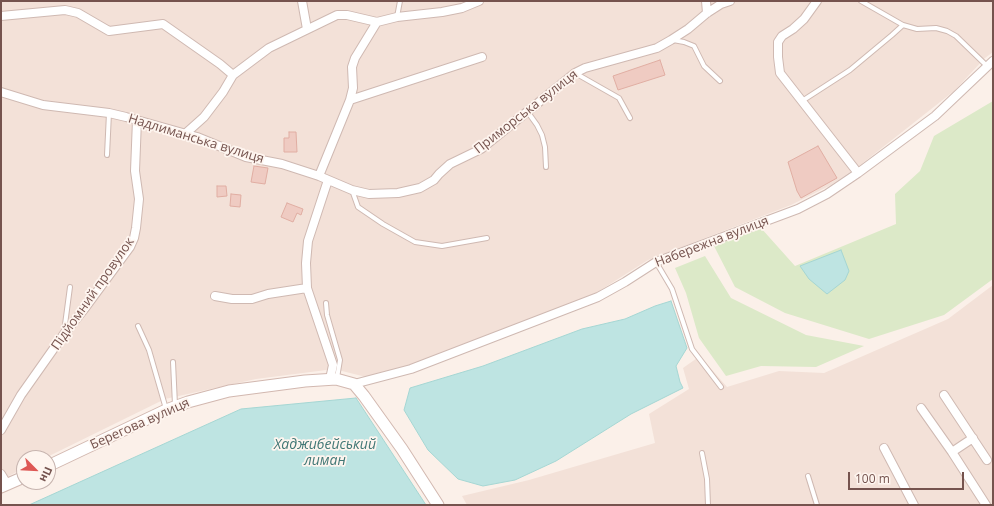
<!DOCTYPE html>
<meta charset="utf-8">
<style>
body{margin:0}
#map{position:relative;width:994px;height:506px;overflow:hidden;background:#fbf0e9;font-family:"Open Sans",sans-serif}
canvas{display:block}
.frame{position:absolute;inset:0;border:2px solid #75534e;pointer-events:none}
.north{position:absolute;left:16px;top:450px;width:40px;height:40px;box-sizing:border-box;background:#fef5ef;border:1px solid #c7b4af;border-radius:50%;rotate:114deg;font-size:11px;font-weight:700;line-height:16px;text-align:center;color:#75534e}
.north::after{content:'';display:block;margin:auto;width:14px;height:18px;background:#de5855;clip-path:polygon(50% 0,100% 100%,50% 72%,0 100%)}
.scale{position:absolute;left:848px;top:472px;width:116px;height:18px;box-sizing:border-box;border:2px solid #75534e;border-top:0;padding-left:5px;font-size:12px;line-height:14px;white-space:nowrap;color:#75534e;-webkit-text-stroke:3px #fef5ef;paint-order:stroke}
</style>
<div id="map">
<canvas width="994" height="506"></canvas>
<div class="frame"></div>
<div class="north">Пн</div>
<div class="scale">100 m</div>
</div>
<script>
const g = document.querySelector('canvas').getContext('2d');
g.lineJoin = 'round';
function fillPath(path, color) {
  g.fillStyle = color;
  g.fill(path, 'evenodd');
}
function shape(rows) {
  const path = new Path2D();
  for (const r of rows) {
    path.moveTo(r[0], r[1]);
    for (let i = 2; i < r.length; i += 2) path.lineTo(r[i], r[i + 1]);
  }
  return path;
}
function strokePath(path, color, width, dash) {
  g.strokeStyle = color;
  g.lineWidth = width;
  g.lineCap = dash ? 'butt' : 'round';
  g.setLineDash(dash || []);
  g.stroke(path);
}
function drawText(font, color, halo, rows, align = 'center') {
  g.font = font + ' "Open Sans",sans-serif';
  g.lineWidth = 3.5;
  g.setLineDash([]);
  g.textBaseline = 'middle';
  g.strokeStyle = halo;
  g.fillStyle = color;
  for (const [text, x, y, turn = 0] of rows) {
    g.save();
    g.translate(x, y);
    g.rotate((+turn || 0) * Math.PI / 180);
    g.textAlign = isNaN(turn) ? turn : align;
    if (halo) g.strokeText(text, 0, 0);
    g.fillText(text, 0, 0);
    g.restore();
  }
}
const residential = shape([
 [1,1,993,1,993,52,985,58,954,91,859,166,831,185,791,205,648,260,596,293,411,366,370,378,334,369,256,379,165,399,45,458,24,458,24,468,1,480],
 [993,285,993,505,467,505,462,496,529,480,655,443,649,414,689,389,683,368,700,356,727,387,779,371,824,373,948,319]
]);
const green = shape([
 [993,101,993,279,944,315,869,339,785,313,735,287,714,246,761,228,795,266,896,224,895,194,920,171,934,136],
 [705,256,731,298,806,335,864,346,816,367,761,366,726,376,699,338,686,293,675,268]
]);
const water = shape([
 [841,250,849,271,845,280,827,294,809,279,800,266,841,250],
 [671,301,687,348,676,366,680,382,683,388,631,414,556,461,515,480,483,486,458,479,428,450,404,410,410,388,483,366,582,329,625,319,655,306,671,301],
 [356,398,426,505,29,505,241,409,356,398]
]);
const building = shape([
 [660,60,665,75,618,90,613,76,660,60],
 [289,132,296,132,297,152,284,152,284,138,289,138,289,132],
 [818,146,837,178,801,198,797,191,788,162,818,146],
 [254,166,268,168,265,184,251,182,254,166],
 [217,186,226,186,227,196,217,197,217,186],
 [231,194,241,195,240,207,230,206,231,194],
 [287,203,303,209,301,215,297,213,293,222,281,217,287,203]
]);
const lane = shape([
 [861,1,903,25,917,29,936,28,947,31,956,36,987,66],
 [397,17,400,1],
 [673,40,684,42,694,46,704,66,720,81],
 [575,73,619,98,630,118],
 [802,101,850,70,892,35,903,25],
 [527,111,537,125,542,135,545,147,546,167],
 [107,155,109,113],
 [352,190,358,207,383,224,415,242,442,246,487,238],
 [656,262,672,289,692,349,721,387],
 [326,303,327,315,340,360,337,378],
 [138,326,149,350,166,409],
 [64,332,70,287],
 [173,362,175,405],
 [702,453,707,479,708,505],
 [808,476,817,505]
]);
const street = shape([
 [302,1,307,29],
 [706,1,707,13],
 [817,1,804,19,793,29,782,36,778,42,778,57,780,73,858,173],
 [1,16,65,10,78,13,109,31,163,24,220,64,233,75,269,48,337,15,347,15,377,22],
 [1,92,43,105,109,113,126,117,197,137,246,157,282,164,319,176,352,190,369,194,398,193,420,188,434,180,439,174,450,164,481,149,575,73,585,68,657,48,671,40,688,29,707,13,721,4,730,1],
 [350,100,482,57],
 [185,134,204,117,223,92,233,75],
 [319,176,350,100,353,88,352,67,355,58,377,22,397,17,442,12,462,8,479,1],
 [328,180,308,241,306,263,307,288,333,365,330,379],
 [215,296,232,299,252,299,268,294,307,288],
 [354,384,411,369,598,297,625,282,656,262,798,209,827,194,858,173,935,116,993,61],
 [944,395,987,460],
 [921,408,952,452,986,505],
 [1,430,21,395,64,334,85,308,130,247,134,238,136,228,139,199,135,171,137,120],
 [884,448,914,505],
 [952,452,973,438],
 [1,474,7,484]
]);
const secondary = shape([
 [48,466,166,410,188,402,229,391,305,381,336,379,354,384,364,396,402,449,438,505],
 [1,487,24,477]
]);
const streetNames = [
 ["Приморська вулиця",526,112,-38],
 ["Надлиманська вулиця",196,139,17],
 ["Набережна вулиця",712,242,-21],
 ["Підйомний провулок",93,294,-55],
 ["Берегова вулиця",140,424,-24]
];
const waterNames = [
 ["Хаджибейський",325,445],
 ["лиман",325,461]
];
fillPath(residential, '#f3e1d8');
fillPath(green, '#dce9c8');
fillPath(water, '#bee4e2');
strokePath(water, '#a5d6d3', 1);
fillPath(building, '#efcbc2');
strokePath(building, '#e1aea3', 1);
strokePath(lane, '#cfb9b2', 6);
strokePath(street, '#cfb9b2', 10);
strokePath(secondary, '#d2b8b0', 13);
strokePath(lane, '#fff', 4);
strokePath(street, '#fff', 8);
strokePath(secondary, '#fff', 11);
drawText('13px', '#75534e', '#fef5ef', streetNames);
drawText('italic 14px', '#427876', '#fef5ef', waterNames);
</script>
